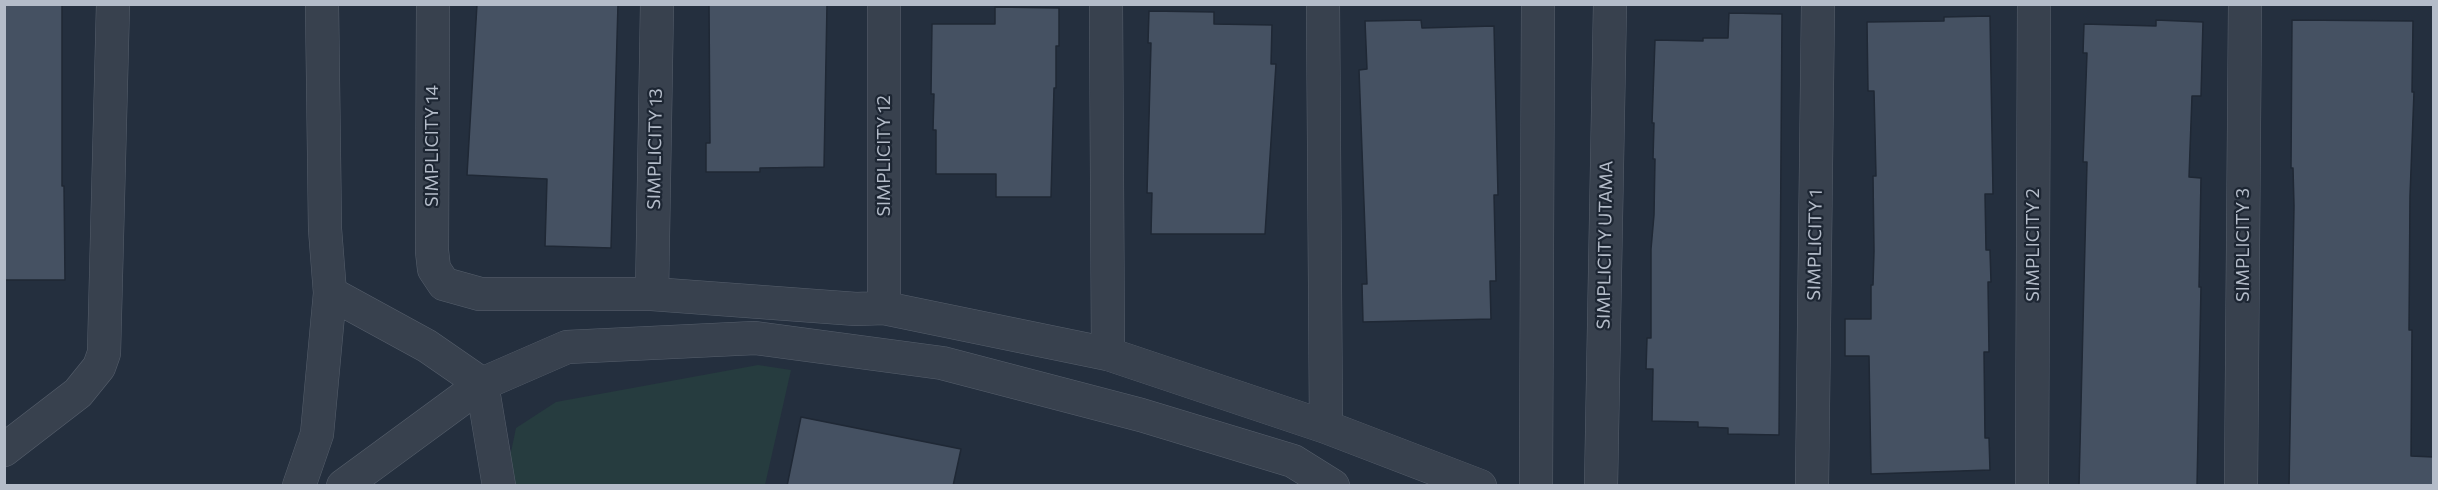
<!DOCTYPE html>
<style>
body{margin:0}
#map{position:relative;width:2438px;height:490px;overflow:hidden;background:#242f3e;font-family:Commissioner,sans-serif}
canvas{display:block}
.frame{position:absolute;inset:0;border:6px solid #b4bcc9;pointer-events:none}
</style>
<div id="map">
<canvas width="2438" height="490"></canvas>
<div class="frame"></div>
</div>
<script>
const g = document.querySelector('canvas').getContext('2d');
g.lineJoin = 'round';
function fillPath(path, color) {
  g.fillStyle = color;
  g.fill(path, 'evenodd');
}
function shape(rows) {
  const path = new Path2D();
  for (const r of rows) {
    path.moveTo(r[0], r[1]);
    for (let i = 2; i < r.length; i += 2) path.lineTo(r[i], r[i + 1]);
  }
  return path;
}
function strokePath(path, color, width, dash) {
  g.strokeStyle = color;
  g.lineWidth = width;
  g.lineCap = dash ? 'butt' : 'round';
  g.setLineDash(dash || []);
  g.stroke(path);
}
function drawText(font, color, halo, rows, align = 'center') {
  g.font = font + ' Commissioner,sans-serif';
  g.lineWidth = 4.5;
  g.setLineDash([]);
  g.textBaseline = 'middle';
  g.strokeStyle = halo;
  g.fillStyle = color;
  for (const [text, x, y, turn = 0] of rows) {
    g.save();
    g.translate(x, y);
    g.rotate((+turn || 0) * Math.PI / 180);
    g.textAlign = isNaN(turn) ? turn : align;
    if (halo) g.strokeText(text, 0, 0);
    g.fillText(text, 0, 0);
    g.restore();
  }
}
const green = shape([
 [758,365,791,370,765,485,512,485,507,471,516,428,556,402]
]);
const building = shape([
 [4,4,62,4,62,186,64,186,65,280,4,280,4,4],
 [477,4,618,4,611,248,545,246,547,179,467,175,477,4],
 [709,4,827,4,824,167,760,168,760,172,706,172,706,143,710,143,709,4],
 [995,7,1059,8,1059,46,1056,46,1056,88,1054,88,1051,197,996,197,996,174,936,174,936,130,933,130,934,94,931,94,932,24,995,24,995,7],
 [1149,11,1214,12,1214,24,1272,25,1271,64,1276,64,1265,234,1151,234,1152,193,1147,193,1151,43,1148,43,1149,11],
 [1729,13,1782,14,1779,435,1728,434,1728,428,1698,427,1698,422,1652,421,1653,369,1646,369,1647,338,1651,338,1651,249,1654,215,1655,159,1653,159,1654,123,1652,123,1655,40,1703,41,1703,38,1728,38,1729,13],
 [1990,16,1993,194,1985,194,1986,250,1990,250,1991,282,1988,282,1989,352,1984,352,1985,438,1989,438,1990,470,1871,474,1869,356,1845,356,1845,319,1871,319,1871,285,1873,285,1874,251,1873,176,1876,176,1874,91,1868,91,1867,22,1944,21,1944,17,1990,16],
 [1421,20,1422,28,1494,26,1498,195,1494,195,1496,281,1490,281,1491,319,1363,322,1362,284,1367,284,1359,70,1367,69,1365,21,1421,20],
 [2156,20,2203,22,2201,96,2192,96,2189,177,2201,178,2199,287,2201,287,2197,486,2079,486,2087,162,2083,162,2087,53,2083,53,2084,24,2156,26,2156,20],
 [2292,20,2413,21,2412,92,2414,92,2410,196,2409,330,2412,330,2411,456,2433,457,2433,486,2289,486,2294,206,2293,168,2291,168,2292,20],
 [801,417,961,449,953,486,787,486,801,417]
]);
const minor = shape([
 [433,4,432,251,434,269,444,284,480,294,652,294,856,309,884,308,1108,354,1326,427,1480,486],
 [1106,4,1108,354],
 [1323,4,1326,427],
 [330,293,427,346,482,384,499,486],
 [652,294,657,4],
 [884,308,884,4],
 [4,450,78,393,99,367,104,353,113,4],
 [299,486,317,434,330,293,325,229,322,4],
 [343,486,482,384,567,347,755,338,942,363,1141,415,1293,461,1333,486],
 [1536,486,1538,4],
 [1601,486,1610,4],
 [1812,486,1818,4],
 [2032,486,2034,4],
 [2241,486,2245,4]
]);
const streetNames = [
 ["SIMPLICITY 14",432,146,-90],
 ["SIMPLICITY 13",655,149,-89],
 ["SIMPLICITY 12",884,156,-90],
 ["SIMPLICITY UTAMA",1605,245,-89],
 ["SIMPLICITY 1",1815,245,-89],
 ["SIMPLICITY 2",2033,245,-90],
 ["SIMPLICITY 3",2243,245,-90]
];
fillPath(green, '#263c3f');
fillPath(building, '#455162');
strokePath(building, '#1f2835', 1.5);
strokePath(minor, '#565f6c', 34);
strokePath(minor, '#38414e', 33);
drawText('18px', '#b4bcc9', '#1d2633', streetNames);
</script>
